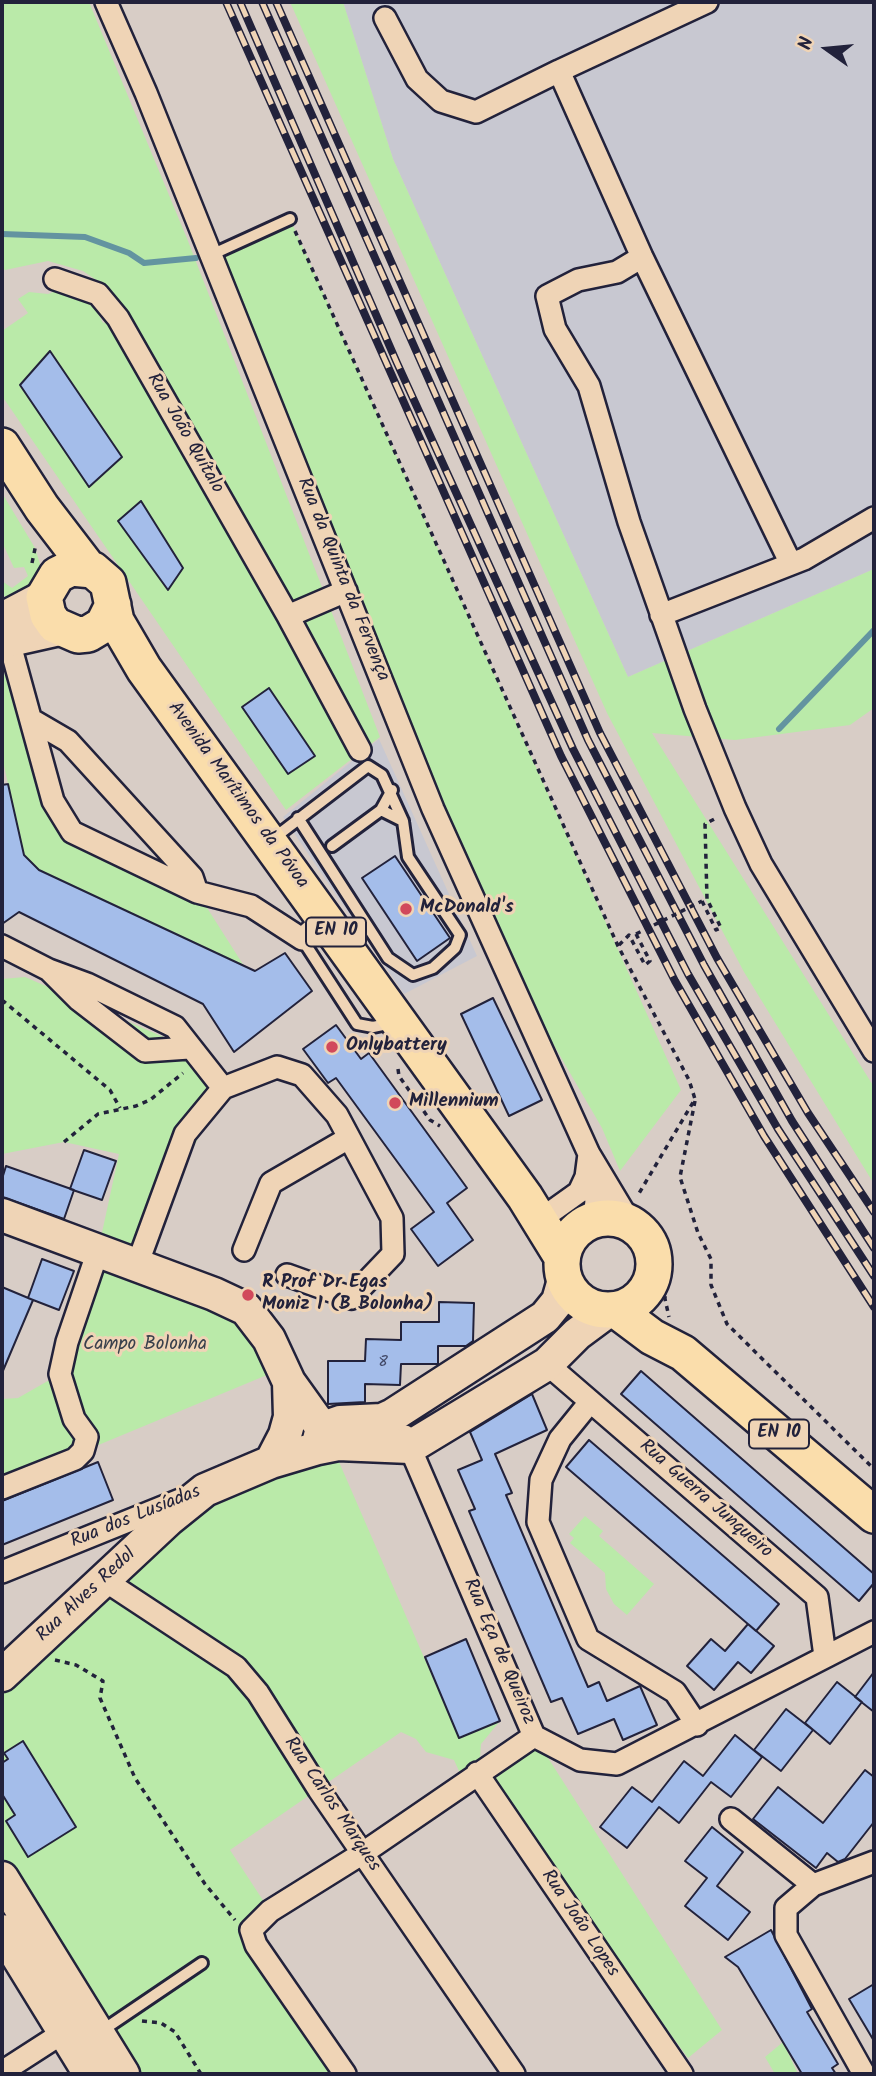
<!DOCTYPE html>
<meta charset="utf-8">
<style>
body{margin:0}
#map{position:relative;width:876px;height:2076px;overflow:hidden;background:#d8cdc6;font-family:Kalam,sans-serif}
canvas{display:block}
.frame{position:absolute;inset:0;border:4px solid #22223b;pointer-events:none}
.north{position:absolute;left:792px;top:14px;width:70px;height:70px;-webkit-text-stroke:5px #efd4b6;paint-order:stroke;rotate:285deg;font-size:19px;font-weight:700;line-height:28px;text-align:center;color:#22223b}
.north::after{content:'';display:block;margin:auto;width:24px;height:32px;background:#22223b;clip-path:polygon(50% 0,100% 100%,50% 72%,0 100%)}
</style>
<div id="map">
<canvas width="876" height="2076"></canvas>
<div class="frame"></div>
<div class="north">N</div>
</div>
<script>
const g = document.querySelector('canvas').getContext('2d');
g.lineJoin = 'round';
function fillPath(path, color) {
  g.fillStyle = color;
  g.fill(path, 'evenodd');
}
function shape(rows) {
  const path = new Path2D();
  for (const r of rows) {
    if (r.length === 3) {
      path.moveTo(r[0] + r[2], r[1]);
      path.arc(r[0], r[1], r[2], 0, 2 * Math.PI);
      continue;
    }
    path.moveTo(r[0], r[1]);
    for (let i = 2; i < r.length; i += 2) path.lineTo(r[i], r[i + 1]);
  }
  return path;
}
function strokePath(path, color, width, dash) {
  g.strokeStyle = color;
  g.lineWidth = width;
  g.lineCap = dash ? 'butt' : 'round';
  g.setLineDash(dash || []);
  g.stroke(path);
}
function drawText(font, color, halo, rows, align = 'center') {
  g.font = font + ' Kalam,sans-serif';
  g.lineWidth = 6;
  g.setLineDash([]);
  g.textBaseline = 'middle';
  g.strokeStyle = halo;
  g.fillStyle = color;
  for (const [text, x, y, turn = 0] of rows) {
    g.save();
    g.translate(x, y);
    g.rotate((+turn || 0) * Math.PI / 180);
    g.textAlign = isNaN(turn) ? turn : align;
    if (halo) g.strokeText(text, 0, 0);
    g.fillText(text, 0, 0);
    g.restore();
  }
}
const built = shape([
 [343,2,874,2,874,569,628,677,393,159],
 [379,739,477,956,404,994,283,817]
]);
const green = shape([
 [2,2,89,2,188,241,380,737,286,810,2,396,2,331,28,313,18,299,29,292,48,294,64,288,91,300,103,323,117,318,111,290,83,271,48,261,5,270,2,267],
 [290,2,343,2,393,159,628,677,874,569,874,708,850,725,735,740,652,733,874,1087,874,1184,744,972,607,713],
 [290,219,681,1090,620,1171,602,1128,498,949,211,255],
 [2,493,35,548,41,567,39,581,15,605,2,594,2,581,12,588,28,576,24,567,14,568,2,542],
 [2,668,53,800,72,832,197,892,244,966,39,870,24,855,2,757],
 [25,977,189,1048,223,1088,143,1249,214,1294,269,1339,267,1375,2,1485,2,1399,18,1398,60,1374,98,1251,119,1154,64,1142,2,1154,2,979],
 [336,1455,459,1738,500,1721,481,1744,480,1758,486,1768,464,1782,454,1760,426,1752,416,1739,401,1732,230,1850,270,1911,252,1930,348,2074,123,2074,2,1876,2,1675,211,1505],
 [585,1516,603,1531,599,1536,654,1584,627,1615,614,1604,606,1589,605,1573,570,1543,574,1538,569,1534],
 [534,1736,722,2030,688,2058,482,1779],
 [783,2042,798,2074,775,2074,765,2057]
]);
const stream = shape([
 [2,234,85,237,129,253,144,263,196,258],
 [779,729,874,630]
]);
const building = shape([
 [50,351,122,457,89,487,20,385,50,351],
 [141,501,183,568,168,590,118,521,141,501],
 [269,688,315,756,288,774,242,707,269,688],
 [8,784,24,855,39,870,255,971,285,953,312,991,234,1052,203,1004,19,912,2,924,2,785,8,784],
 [395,856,450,938,417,961,362,878,395,856],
 [493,998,542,1100,509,1116,461,1014,493,998],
 [336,1025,361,1059,369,1053,467,1188,447,1203,473,1240,438,1266,411,1229,434,1212,336,1078,328,1083,303,1049,336,1025],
 [84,1150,116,1161,102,1200,70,1189,84,1150],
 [6,1166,74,1190,64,1219,2,1197,2,1179,6,1166],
 [42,1259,74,1271,59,1310,28,1298,42,1259],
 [2,1287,33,1300,2,1373,2,1287],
 [439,1302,474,1303,473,1341,466,1346,438,1346,438,1364,401,1364,400,1385,365,1384,365,1402,328,1404,328,1361,365,1361,366,1339,401,1340,401,1322,439,1322,439,1302],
 [641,1371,874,1574,874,1583,859,1601,621,1394,641,1371],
 [532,1394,547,1430,495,1454,512,1493,506,1495,588,1687,599,1682,607,1701,640,1686,657,1725,623,1740,614,1719,578,1734,562,1698,551,1702,469,1511,475,1509,458,1470,482,1460,470,1432,532,1394],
 [589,1440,779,1604,756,1631,566,1467,589,1440],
 [98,1462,113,1500,2,1545,2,1501,98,1462],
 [748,1624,774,1646,751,1673,738,1662,714,1690,687,1666,711,1639,725,1651,748,1624],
 [466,1639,500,1721,459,1738,425,1657,466,1639],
 [874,1672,874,1712,855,1697,874,1672],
 [837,1682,862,1702,830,1744,805,1723,837,1682],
 [786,1709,813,1730,781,1771,754,1750,786,1709],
 [735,1735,762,1757,731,1797,711,1782,679,1823,659,1807,627,1848,600,1827,632,1787,652,1802,684,1761,703,1776,735,1735],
 [23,1741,76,1827,28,1857,6,1821,15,1815,2,1794,2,1763,8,1759,4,1753,23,1741],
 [865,1770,874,1777,874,1822,845,1859,838,1862,827,1853,816,1868,753,1819,778,1787,823,1823,865,1770],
 [712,1827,743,1852,717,1886,750,1912,728,1940,685,1906,707,1878,685,1861,712,1827],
 [771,1930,812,2009,807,2012,838,2064,832,2068,836,2074,802,2074,738,1967,725,1957,771,1930],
 [874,1984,874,2041,849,1999,874,1984]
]);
const path = shape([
 [295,231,618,946,689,1080,695,1099,638,1195],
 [32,563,36,544],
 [702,901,716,930,721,928,707,899,705,824,718,817],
 [619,945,629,935,645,965,650,961,636,934],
 [2,1000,110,1090,120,1108],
 [398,1069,399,1076,430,1120,440,1126],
 [695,1101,680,1177,698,1233,711,1259,711,1285,727,1324,874,1469],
 [64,1142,98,1114,136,1106,150,1100,183,1073],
 [651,1221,659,1229,667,1250,665,1299,669,1317],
 [55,1660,76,1665,103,1681,100,1698,135,1778,205,1884,235,1920],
 [142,2021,161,2023,175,2032,201,2074]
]);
const lane = shape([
 [211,255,290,219],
 [298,818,388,958,413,975,433,968,455,948,460,935,408,857,403,821,381,810],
 [274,838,368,766,382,775,403,821],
 [332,846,381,810,392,790],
 [302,939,357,1024,373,1027,392,1023],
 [100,2032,202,1963]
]);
const street = shape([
 [106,2,146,93,433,809,589,1154,631,1224],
 [385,18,417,79,441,101,476,112,559,71,642,257,791,564],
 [559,71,707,2],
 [642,257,617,272,578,280,547,296,555,329,589,386,629,522,695,709,735,808,761,864,874,1051],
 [55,279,98,294,118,318,288,616,360,750],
 [661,615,804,559,874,518],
 [288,616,346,591],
 [9,641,53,801,72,832,197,892,192,877,68,741,32,720],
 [197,892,251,906,302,939,326,918],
 [2,946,49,970],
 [189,1048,145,1051,79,1000,49,970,87,984,175,1027,223,1088],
 [592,1170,596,1202,593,1220],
 [551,1212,579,1192,586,1177,589,1154],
 [244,1250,271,1183,347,1139],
 [137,1265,185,1134,223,1088,277,1067,302,1075,337,1115,392,1218,393,1254,351,1298,287,1275],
 [547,1364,817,1597,825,1656],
 [590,1402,560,1439,541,1480,538,1522,588,1639,675,1692,697,1725],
 [405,1436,534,1736,580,1760,617,1764,874,1632],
 [2,1488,75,1459,83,1451,87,1437,74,1419,60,1374,67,1342,98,1251],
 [2,1572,180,1500],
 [104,1580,236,1667,258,1693,319,1790,514,2074],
 [477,1773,682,2074],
 [731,1819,813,1885,874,1862],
 [813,1885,786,1908,786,1935,864,2074],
 [2,2072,64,2032],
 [345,2074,256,1945,251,1930,270,1911,363,1853,534,1736]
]);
const secondary = shape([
 [2,619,44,597],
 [2,642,60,629],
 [2,1215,214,1294,246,1309,269,1339,289,1382,322,1428,317,1448],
 [323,1428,340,1422,382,1420,393,1415,545,1317,558,1301,564,1280],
 [271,1462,285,1435,290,1417,289,1382],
 [2,1675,169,1519,205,1490,271,1462,318,1448,338,1444,410,1447,547,1364,577,1334,608,1311],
 [2,1878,123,2074],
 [2,1931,90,2074]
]);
const primary = shape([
 [2,446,42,508,88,568],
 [113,605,103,625,88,634,78,635,55,625,48,615,44,597,57,575,71,568,93,570,108,583,116,621,144,669,525,1197,562,1257],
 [608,1264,46],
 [616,1310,652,1337,683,1353,874,1515]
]);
const rail = shape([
 [226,2,561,756,675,981,764,1136,874,1307],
 [240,2,397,363,573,749,688,974,778,1129,874,1276],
 [262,2,588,740,704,965,792,1121,874,1248],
 [276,2,600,733,717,958,808,1113,874,1212]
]);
const pathBridge = shape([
 [636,934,702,901]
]);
const markers = [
 [406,909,7,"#d1495b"],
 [332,1047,7,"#d1495b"],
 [395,1103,7,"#d1495b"],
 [248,1295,7,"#d1495b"]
];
const numberNames = [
 ["8",383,1363]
];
const shields = [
 [336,932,60],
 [779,1434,60]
];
const shieldNames = [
 ["EN 10",336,932],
 ["EN 10",779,1434]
];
const streetNames = [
 ["Rua João Quítalo",184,434,60],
 ["Rua da Quinta da Fervença",342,580,68],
 ["Avenida Marítimos da Póvoa",237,796,54],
 ["Rua Guerra Junqueiro",705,1500,41],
 ["Rua dos Lusíadas",136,1518,-22],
 ["Rua Alves Redol",87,1596,-43],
 ["Rua Eça de Queiroz",498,1652,67],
 ["Rua Carlos Marques",331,1805,56],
 ["Rua João Lopes",579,1924,56]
];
const poiNames = [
 ["McDonald's",420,909],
 ["Onlybattery",346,1047],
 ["Millennium",409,1103],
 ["R Prof Dr Egas",262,1284],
 ["Moniz 1 (B Bolonha)",262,1306]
];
const parkNames = [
 ["Campo Bolonha",145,1346]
];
fillPath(built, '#c8c8d1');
fillPath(green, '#baeaa9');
strokePath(stream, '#6394a0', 6);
fillPath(building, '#a4bdea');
strokePath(building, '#22223b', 2);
strokePath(lane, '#22223b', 16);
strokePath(street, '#22223b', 26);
strokePath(secondary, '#22223b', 37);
strokePath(primary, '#22223b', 40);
strokePath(path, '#22223b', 3.5, [5, 5]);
strokePath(lane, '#efd4b6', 10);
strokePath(street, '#efd4b6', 21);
strokePath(secondary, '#efd4b6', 32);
strokePath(primary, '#faddab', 35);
strokePath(rail, '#22223b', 8);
strokePath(rail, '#efd4b6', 5, [16]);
strokePath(pathBridge, '#22223b', 3.5, [5, 5]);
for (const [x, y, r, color] of markers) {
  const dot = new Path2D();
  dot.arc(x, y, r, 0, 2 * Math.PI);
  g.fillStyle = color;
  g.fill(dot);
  strokePath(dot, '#efd4b6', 2.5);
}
drawText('16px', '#424967', null, numberNames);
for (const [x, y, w] of shields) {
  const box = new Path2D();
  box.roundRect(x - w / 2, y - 14.5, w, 29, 5);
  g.fillStyle = '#efd4b6';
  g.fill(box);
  strokePath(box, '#22223b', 2);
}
drawText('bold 18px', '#22223b', null, shieldNames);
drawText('19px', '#22223b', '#efd4b6', streetNames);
drawText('bold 19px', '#22223b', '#efd4b6', poiNames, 'left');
drawText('19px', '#39404c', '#efd4b6', parkNames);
</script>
